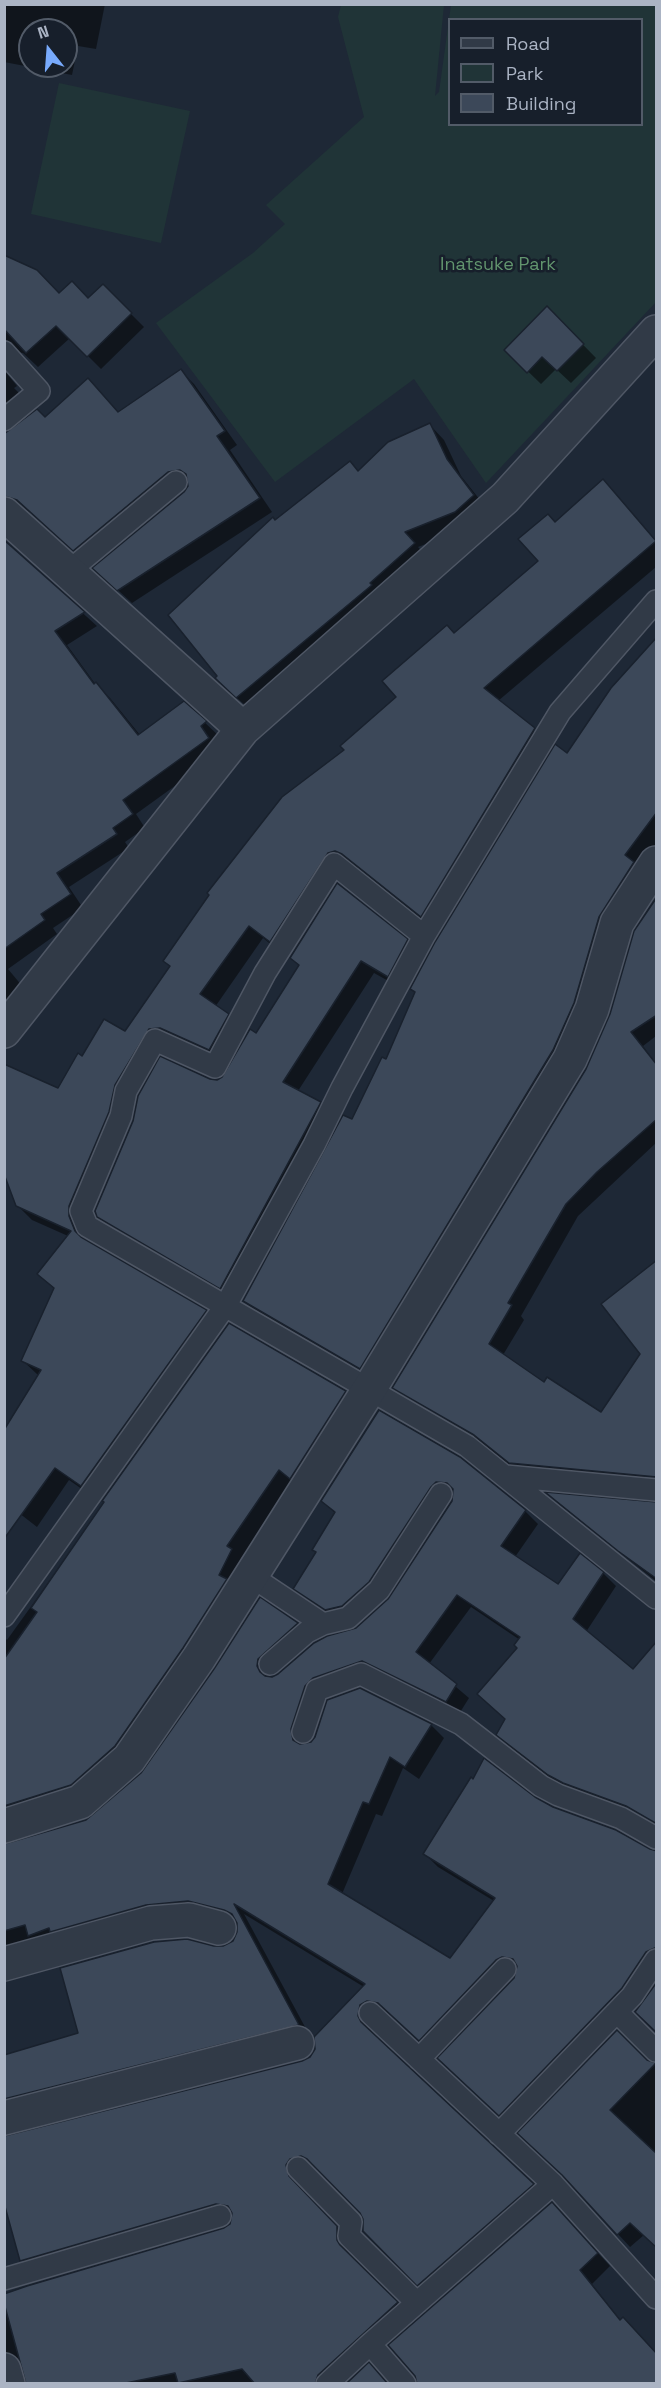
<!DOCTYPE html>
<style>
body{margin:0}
#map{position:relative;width:661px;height:2388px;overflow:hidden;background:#1e2836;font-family:"Space Grotesk",sans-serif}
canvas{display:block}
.frame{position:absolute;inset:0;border:6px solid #abb4c4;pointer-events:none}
.legend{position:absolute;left:448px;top:18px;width:195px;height:108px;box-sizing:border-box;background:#171f2b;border:2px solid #525b68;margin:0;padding:8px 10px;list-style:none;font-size:18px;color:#abb4c4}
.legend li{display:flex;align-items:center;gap:12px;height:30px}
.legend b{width:30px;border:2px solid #525b68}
.north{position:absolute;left:18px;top:18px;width:60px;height:60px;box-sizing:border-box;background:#171f2b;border:2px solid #525b68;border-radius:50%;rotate:343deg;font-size:16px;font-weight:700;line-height:24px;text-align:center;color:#abb4c4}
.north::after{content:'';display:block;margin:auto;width:21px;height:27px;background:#78aafc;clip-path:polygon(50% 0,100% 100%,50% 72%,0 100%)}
</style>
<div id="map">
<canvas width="661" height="2388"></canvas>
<div class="frame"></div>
<ul class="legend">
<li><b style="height:8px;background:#313a47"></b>Road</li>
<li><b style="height:16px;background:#203437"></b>Park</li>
<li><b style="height:16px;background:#3c4859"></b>Building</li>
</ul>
<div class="north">N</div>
</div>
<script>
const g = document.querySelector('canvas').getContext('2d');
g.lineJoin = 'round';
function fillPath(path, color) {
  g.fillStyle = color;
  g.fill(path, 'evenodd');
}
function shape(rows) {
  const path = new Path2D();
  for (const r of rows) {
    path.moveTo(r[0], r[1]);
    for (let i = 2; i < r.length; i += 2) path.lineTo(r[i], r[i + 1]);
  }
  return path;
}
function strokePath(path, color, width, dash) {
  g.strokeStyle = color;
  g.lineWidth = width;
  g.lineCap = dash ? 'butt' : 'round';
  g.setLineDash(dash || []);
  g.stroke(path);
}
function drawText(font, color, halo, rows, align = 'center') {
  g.font = font + ' "Space Grotesk",sans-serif';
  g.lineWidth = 5;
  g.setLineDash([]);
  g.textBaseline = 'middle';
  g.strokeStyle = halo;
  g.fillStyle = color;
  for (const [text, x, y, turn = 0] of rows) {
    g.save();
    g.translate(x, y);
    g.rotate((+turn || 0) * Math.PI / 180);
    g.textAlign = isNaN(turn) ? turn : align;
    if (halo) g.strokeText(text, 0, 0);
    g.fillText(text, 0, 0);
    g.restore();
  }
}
const green = shape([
 [341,5,444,5,435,96,439,92,451,5,656,5,656,302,486,483,414,379,275,482,156,323,253,253,285,224,266,205,364,117,338,17],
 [450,20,642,20,642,124,450,124],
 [59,83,190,111,161,243,31,214]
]);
const shadow = shape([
 [4,4,105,4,96,49,78,46,72,75,4,62],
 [30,30,66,30,66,66,30,66],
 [4,256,63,300,89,300,103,286,144,327,101,369,70,338,38,367,23,353,16,352,5,361,4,370],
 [547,308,596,358,571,383,556,369,541,384,506,350],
 [4,370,17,386,14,388,31,405,5,429,4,434],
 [181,371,194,384,237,445,230,450,272,512,132,603,108,581,185,493,190,482,181,485,87,563,31,513,23,509,13,509,4,514,4,434,45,419,119,414],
 [430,425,444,440,461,476,488,510,470,527,418,547,428,558,252,711,231,693,276,522,359,472],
 [603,481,656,541,656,567,498,701,548,743,435,930,358,868,351,865,343,866,284,955,263,938,215,1007,242,1030,224,1063,163,1042,128,1099,83,1231,87,1243,206,1311,220,1325,96,1499,69,1480,37,1527,19,1513,39,1376,22,1360,55,1289,39,1273,68,1236,32,1220,17,1205,59,1090,83,1058,126,1033,346,750,398,697,454,634,540,561,555,523],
 [4,542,97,626,67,645,96,685,110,698,140,735,184,703,219,736,213,740,222,752,136,814,145,828,125,842,129,848,69,887,83,908,53,928,57,934,8,969,23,987,4,1002],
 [656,639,656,863,587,1016,373,1381,257,1314,244,1301,387,1061,416,994,412,989,567,755],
 [656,899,656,1036,643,1046,656,1064,656,1143,578,1216,521,1316,524,1320,503,1355,545,1384,602,1414,641,1354,656,1459,639,1487,524,1476,488,1448,407,1401,394,1388,588,1067],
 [407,940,420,953,401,988,374,973,298,1091,320,1104,333,1116,234,1300,112,1230,98,1216,209,1080,217,1081,227,1074,256,1035,300,966],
 [345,1392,359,1405,293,1482,240,1560,244,1564,128,1760,4,1826,4,1637,7,1640,106,1502],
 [379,1412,525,1511,538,1524,515,1557,558,1586,603,1573,616,1586,586,1632,633,1671,656,1644,656,1828,563,1788,511,1748,498,1735,506,1720,520,1640,471,1607,429,1664,469,1698,459,1714,376,1674,317,1699,304,1745,312,1743,360,1689,431,1725,444,1738,419,1779,403,1768,382,1816,376,1814,342,1894,451,1960,494,1901,438,1867,425,1854,534,1799,649,1851,656,1851,656,1968,513,2128,452,2071,516,1979,518,1969,509,1973,432,2053,393,2016,381,2013,370,2024,373,2036,546,2197,431,2297,364,2231,365,2218,362,2213,321,2171,315,2168,302,2171,298,2179,301,2191,350,2241,349,2254,352,2259,410,2316,335,2384,28,2384,22,2364,13,2364,4,2370,4,2295,224,2230,231,2225,234,2217,230,2216,35,2273,22,2260,311,2058,364,1987,244,1914,311,2038,4,2117,4,2056,80,2034,214,1948,224,1948,234,1942,239,1933,238,1922,202,1914,4,1948,4,1887,142,1774,216,1669,260,1599,297,1624,310,1637,271,1672,270,1678,272,1678,357,1629,389,1600,453,1501,454,1495,449,1495,340,1623,308,1602,295,1589,318,1553,336,1514,322,1501],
 [549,1494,656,1509,656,1581,560,1505],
 [647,2062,656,2064,656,2246,644,2235,630,2247,568,2180,532,2146],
 [565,2217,610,2266,592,2284,621,2321,418,2384]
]);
const building = shape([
 [4,255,37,270,59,293,72,281,88,298,103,284,132,313,87,357,56,326,26,353,4,329,4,255],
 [547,306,584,344,557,371,542,357,527,373,504,350,547,306],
 [181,369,225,431,217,436,260,498,117,591,92,568,184,492,188,486,186,474,180,470,168,472,73,551,17,500,4,496,4,434,37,409,45,417,88,378,118,412,181,369],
 [430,423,447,459,474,495,455,512,405,532,415,543,370,583,372,585,236,698,215,678,217,676,168,615,273,517,275,520,350,461,358,471,388,442,430,423],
 [603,479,656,541,484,688,535,728,421,917,342,854,335,851,328,853,270,942,249,926,200,994,229,1014,209,1050,160,1028,149,1029,115,1085,109,1112,69,1206,69,1216,75,1231,81,1237,207,1310,81,1486,55,1468,4,1539,4,1430,41,1370,21,1361,54,1288,37,1274,71,1231,16,1206,4,1174,4,1064,58,1088,78,1053,82,1056,104,1019,125,1031,170,966,163,961,209,895,207,893,282,797,344,750,340,746,396,697,382,681,447,625,454,633,538,561,518,539,548,514,555,522,603,479],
 [4,540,85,612,55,631,94,684,96,682,138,735,184,701,207,721,201,726,209,738,123,800,133,814,113,828,117,834,57,873,71,894,41,914,45,920,4,949,4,540],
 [657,637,657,812,625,855,634,862,599,917,574,1003,553,1050,360,1369,243,1301,343,1115,352,1119,382,1057,386,1059,415,992,410,989,435,942,555,744,567,753,611,688,657,637],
 [337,883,408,939,388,977,361,961,283,1082,321,1102,220,1289,97,1217,95,1211,133,1121,138,1096,160,1056,210,1079,217,1080,222,1077,250,1029,256,1033,299,965,290,958,337,883],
 [657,897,657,1015,631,1032,657,1065,657,1119,597,1172,566,1204,508,1303,512,1305,489,1344,544,1382,547,1377,601,1412,640,1354,601,1304,657,1260,657,1477,509,1463,474,1435,392,1388,586,1069,610,1014,634,931,657,897],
 [229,1323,346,1391,290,1479,279,1470,227,1546,232,1549,219,1575,227,1579,183,1648,115,1746,71,1785,4,1806,4,1659,37,1612,31,1608,104,1502,102,1501,229,1323],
 [379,1410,460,1457,526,1510,501,1546,558,1584,580,1553,604,1572,573,1619,633,1669,657,1641,657,1824,626,1806,563,1783,548,1775,496,1735,505,1719,477,1694,517,1648,514,1645,520,1637,457,1595,416,1652,457,1684,446,1702,362,1661,313,1678,305,1686,291,1729,293,1740,300,1744,311,1742,315,1737,327,1700,360,1688,432,1724,405,1767,390,1757,369,1804,363,1802,328,1884,450,1958,495,1898,423,1854,471,1777,473,1779,484,1758,535,1797,553,1807,616,1830,650,1849,657,1851,657,1947,646,1952,622,1988,499,2116,437,2058,514,1978,517,1966,513,1959,502,1957,496,1960,419,2041,378,2003,367,2001,360,2005,358,2016,361,2022,534,2184,417,2286,363,2231,363,2219,360,2213,307,2159,301,2156,290,2159,286,2165,289,2176,337,2226,337,2240,340,2245,398,2302,318,2375,315,2384,255,2384,242,2369,178,2383,175,2373,121,2384,26,2384,4,2303,4,2294,27,2286,224,2228,230,2224,232,2213,228,2206,216,2204,20,2261,4,2203,4,2136,302,2061,310,2057,315,2049,314,2037,365,1984,234,1904,299,2025,4,2099,4,2055,78,2033,60,1968,154,1942,187,1939,214,1946,223,1946,233,1941,237,1932,237,1923,232,1914,224,1910,188,1901,146,1905,50,1932,49,1928,28,1936,25,1925,4,1931,4,1844,86,1820,141,1773,214,1669,260,1597,298,1623,258,1659,257,1666,260,1672,265,1676,272,1677,278,1674,314,1643,327,1636,356,1628,388,1599,452,1501,453,1489,447,1483,436,1482,431,1487,369,1582,342,1606,325,1610,293,1589,316,1552,312,1550,335,1512,321,1501,379,1410],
 [545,1492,657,1502,657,1579,618,1551,545,1492],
 [657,1982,657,2033,635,2012,657,1982],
 [617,2030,647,2060,656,2063,610,2110,657,2154,657,2248,630,2223,617,2235,562,2175,517,2133,617,2030],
 [552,2202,598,2253,580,2270,620,2320,623,2317,657,2354,657,2384,417,2384,415,2376,388,2345,552,2202],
 [369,2362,388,2384,346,2384,369,2362]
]);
const service = shape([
 [4,352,39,391,4,420],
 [69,571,176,482],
 [424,936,334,864,265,973,215,1067,155,1040,126,1091,121,1116,81,1211,87,1226,467,1446,656,1598],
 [506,1476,656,1490],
 [251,1576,323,1624],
 [4,1616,226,1305,314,1145,342,1088,424,936,560,712,656,601],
 [270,1664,307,1632,323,1624,348,1618,379,1590,441,1494],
 [303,1732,317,1690,361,1674,461,1724,541,1786,558,1795,621,1818,656,1838],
 [617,2012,656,2051],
 [370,2013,553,2184,656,2298],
 [419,2059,505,1969],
 [499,2134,632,1996,656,1960],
 [298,2168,351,2222,349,2236,417,2303],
 [4,2279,220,2216],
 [327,2384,370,2344],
 [405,2384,370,2344,553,2184]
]);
const minor = shape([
 [4,514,243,729],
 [4,1031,243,729,505,498,656,332],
 [4,1826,80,1802,129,1759,199,1658,370,1388,570,1059,592,1009,617,923,656,863],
 [4,1964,151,1923,189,1920,219,1928],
 [4,2118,297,2043],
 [4,2370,8,2384]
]);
const parkNames = [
 ["Inatsuke Park",498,265]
];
fillPath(green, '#203437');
fillPath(shadow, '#0007');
fillPath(building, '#3c4859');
strokePath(building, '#19212d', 1.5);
strokePath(service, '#4f5765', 24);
strokePath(minor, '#4f5765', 36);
strokePath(service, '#313a47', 21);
strokePath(minor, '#313a47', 33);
drawText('18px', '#62956e', '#171f2b', parkNames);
</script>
